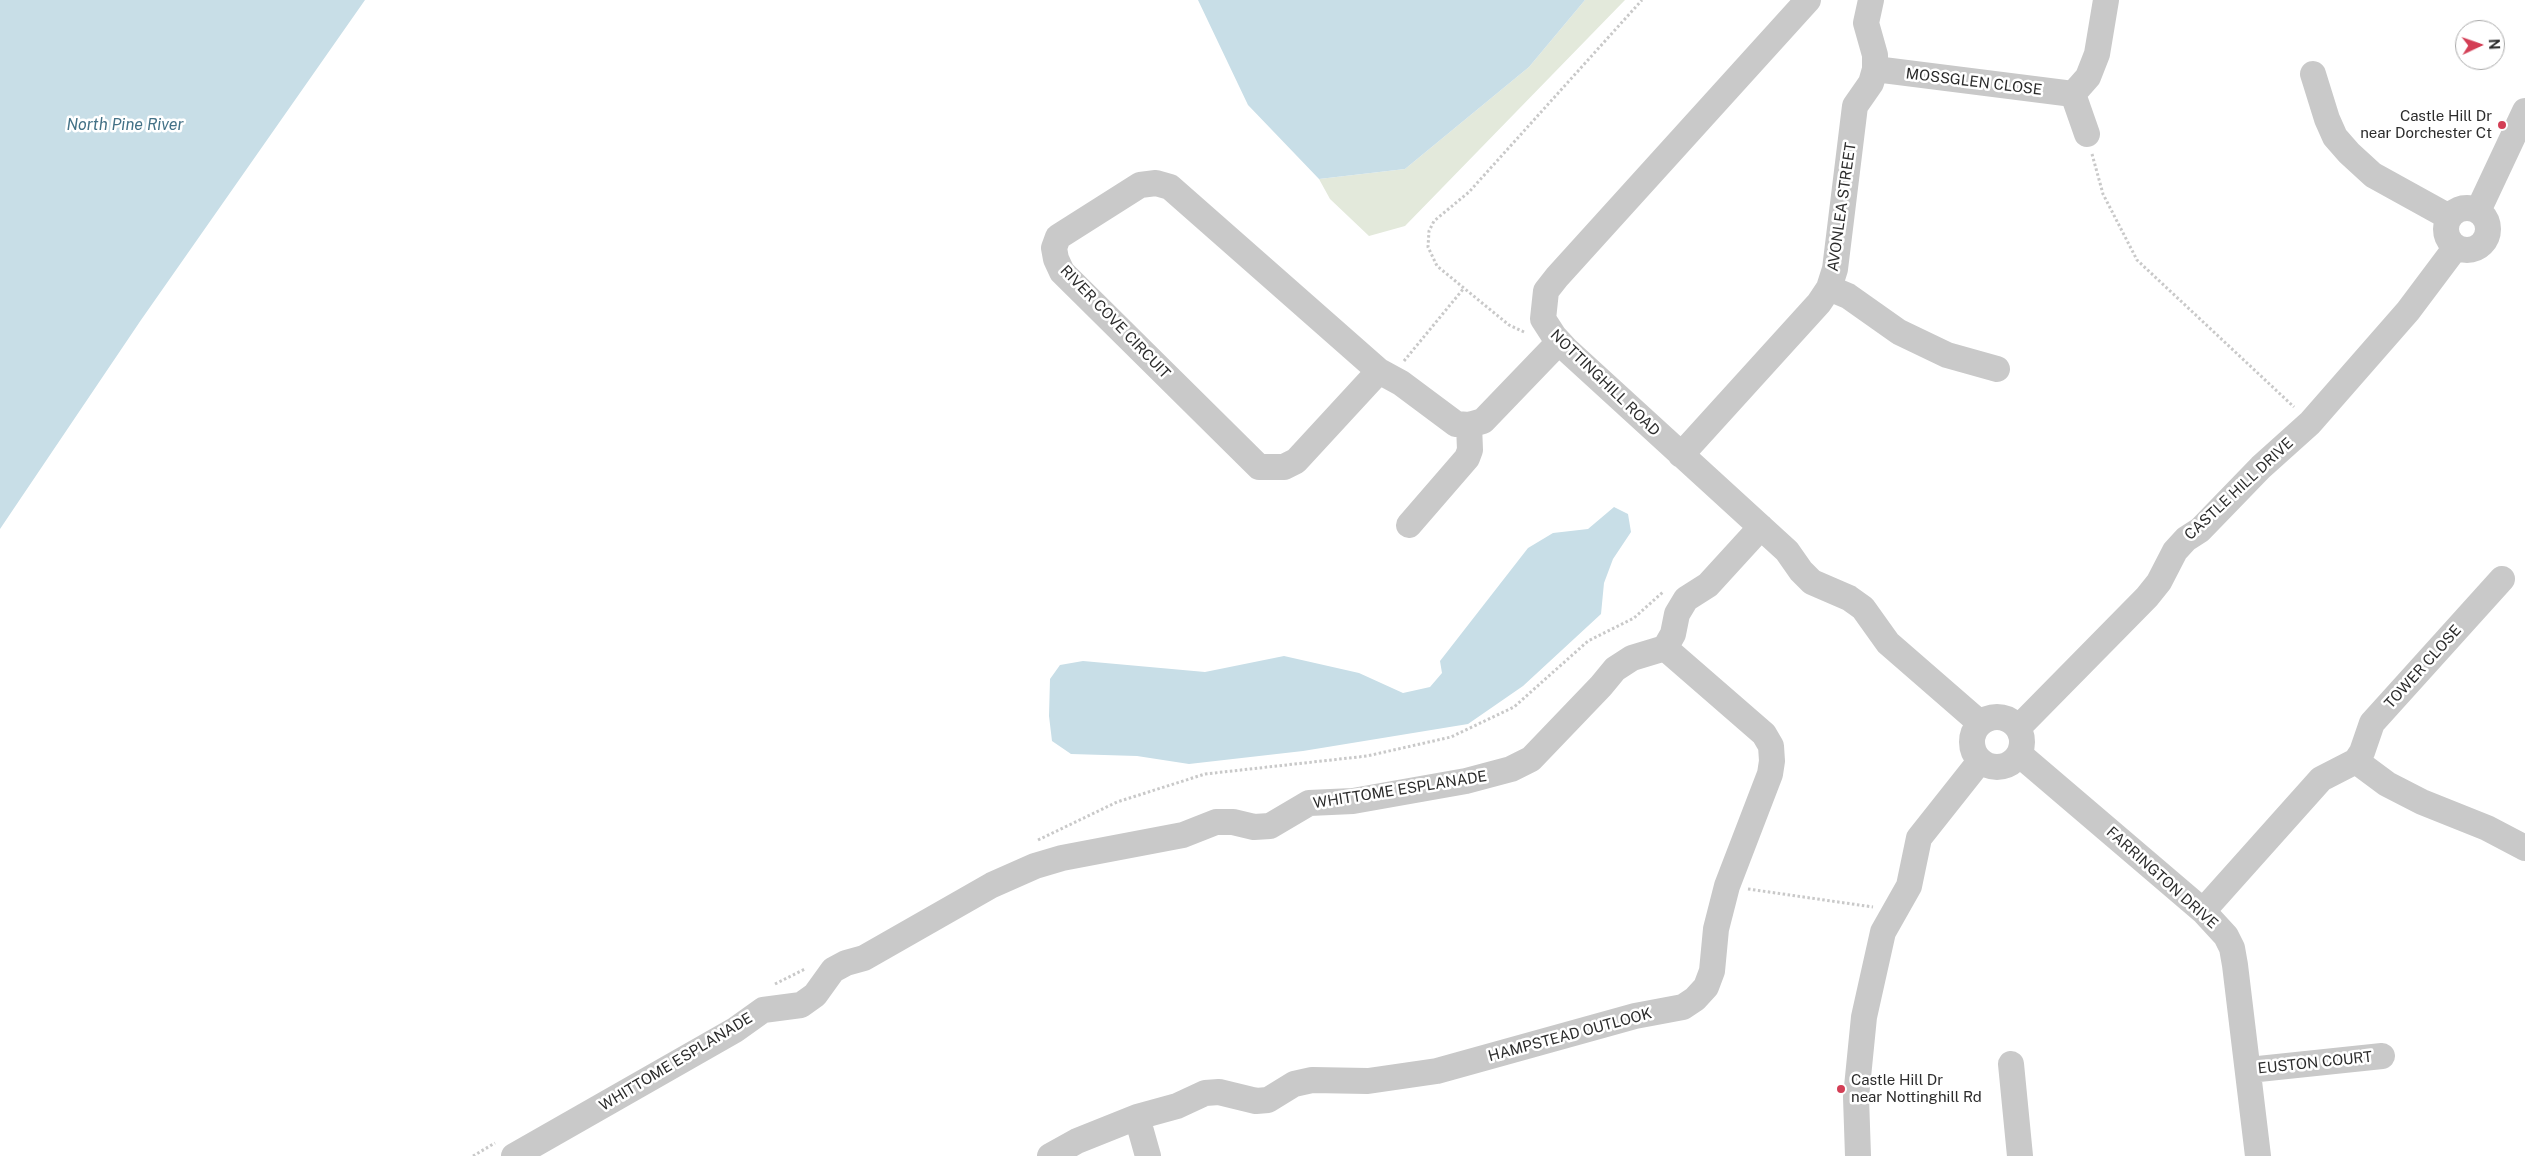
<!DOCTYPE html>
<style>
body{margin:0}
#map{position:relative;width:2525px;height:1156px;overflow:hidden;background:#fff;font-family:"Public Sans",sans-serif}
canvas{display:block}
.north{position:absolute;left:2455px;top:20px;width:50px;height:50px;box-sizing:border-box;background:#fff;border:1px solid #ababab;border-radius:50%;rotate:87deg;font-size:14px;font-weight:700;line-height:20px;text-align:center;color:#2c2c2c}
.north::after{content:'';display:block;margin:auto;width:18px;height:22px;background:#d33e55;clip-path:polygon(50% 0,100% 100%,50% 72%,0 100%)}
</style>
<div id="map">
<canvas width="2525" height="1156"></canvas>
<div class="north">N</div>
</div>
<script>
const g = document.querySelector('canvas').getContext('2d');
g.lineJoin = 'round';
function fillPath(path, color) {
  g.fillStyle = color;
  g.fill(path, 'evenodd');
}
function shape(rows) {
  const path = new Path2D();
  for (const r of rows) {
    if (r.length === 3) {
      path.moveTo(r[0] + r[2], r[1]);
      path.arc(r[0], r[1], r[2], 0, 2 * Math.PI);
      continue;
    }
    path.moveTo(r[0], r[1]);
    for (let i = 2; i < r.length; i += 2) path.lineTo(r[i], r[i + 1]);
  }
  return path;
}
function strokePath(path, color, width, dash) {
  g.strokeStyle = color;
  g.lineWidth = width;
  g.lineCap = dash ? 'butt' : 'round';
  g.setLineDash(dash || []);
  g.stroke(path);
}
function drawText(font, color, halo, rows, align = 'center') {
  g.font = font + ' "Public Sans",sans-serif';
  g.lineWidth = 5;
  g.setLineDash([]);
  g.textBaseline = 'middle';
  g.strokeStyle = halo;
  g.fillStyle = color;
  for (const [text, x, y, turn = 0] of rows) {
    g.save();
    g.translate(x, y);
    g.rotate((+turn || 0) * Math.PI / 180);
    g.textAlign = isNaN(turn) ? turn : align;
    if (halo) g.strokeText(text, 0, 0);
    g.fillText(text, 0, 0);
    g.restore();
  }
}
const green = shape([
 [1585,0,1625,0,1405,226,1369,236,1330,199,1319,179,1405,169,1529,67]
]);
const water = shape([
 [0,0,365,0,141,320,0,529],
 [1198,0,1585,0,1529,67,1405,169,1319,179,1248,105],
 [1614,507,1628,514,1631,532,1613,559,1604,583,1601,614,1523,686,1468,724,1303,751,1189,764,1137,756,1071,754,1052,741,1049,716,1050,679,1060,665,1083,661,1205,672,1284,656,1359,673,1403,693,1430,687,1442,673,1440,661,1528,548,1553,533,1588,529]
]);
const path = shape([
 [2092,154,2103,194,2137,260,2294,407],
 [1524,332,1509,325,1437,266,1428,247,1429,231,1434,221,1469,192,1642,0],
 [1404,361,1464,288],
 [1038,840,1117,802,1205,774,1367,756,1451,737,1514,707,1588,641,1634,618,1663,592],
 [1748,889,1873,907],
 [775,984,805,969],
 [473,1156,495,1143]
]);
const minor = shape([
 [1808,0,1557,277,1546,291,1543,319,1554,336,1566,349,1787,551,1801,571,1812,582,1849,598,1863,608,1888,643,1980,723],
 [1875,69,2073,94],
 [2313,74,2327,119,2335,137,2349,153,2373,175,2449,217],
 [2073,94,2088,77,2097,54,2106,0],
 [2073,94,2087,134],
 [2467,229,21],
 [2478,211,2525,111],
 [1829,288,1848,296,1899,332,1947,355,1997,369],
 [1379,371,1296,461,1284,467,1259,467,1062,272,1056,259,1054,248,1058,237,1140,185,1156,183,1170,187,1379,371,1401,383,1456,424,1469,425,1483,421,1559,342],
 [1681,455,1819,303,1829,288,1835,269,1855,106,1871,83,1875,69,1875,55,1866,23,1871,0],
 [1409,525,1467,458,1470,450,1469,425],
 [1997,742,25],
 [2018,728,2147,597,2159,582,2175,551,2186,539,2200,530,2261,467,2310,423,2408,311,2456,247],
 [2019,754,2203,911,2226,936,2232,948,2235,965,2258,1156],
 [2356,761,2362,752,2372,723,2502,579],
 [2203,911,2321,779,2356,761,2387,784,2422,802,2487,828,2525,848],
 [2011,1064,2020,1156],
 [2249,1070,2382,1056],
 [1137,1117,1148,1156],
 [514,1156,735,1030,763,1010,801,1005,815,995,833,970,846,963,864,958,992,885,1035,866,1062,858,1183,835,1216,822,1233,822,1254,827,1270,826,1309,803,1353,801,1466,781,1511,769,1531,759,1601,686,1615,669,1632,658,1665,648,1673,634,1677,614,1686,599,1708,585,1761,527],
 [1050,1156,1077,1141,1137,1117,1177,1106,1205,1093,1219,1092,1256,1101,1268,1100,1294,1084,1312,1080,1368,1081,1437,1071,1635,1016,1683,1007,1695,999,1706,987,1712,971,1716,929,1727,886,1770,774,1772,761,1771,746,1764,734,1665,648],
 [1858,1156,1856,1097,1864,1017,1883,932,1909,886,1919,838,1980,761]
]);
const markers = [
 [2502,125,5,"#d33e55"],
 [1841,1089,5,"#d33e55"]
];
const streetNames = [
 ["MOSSGLEN CLOSE",1974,82,7],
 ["AVONLEA STREET",1842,207,-82],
 ["RIVER COVE CIRCUIT",1115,322,46],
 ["NOTTINGHILL ROAD",1605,383,44],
 ["CASTLE HILL DRIVE",2239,489,-43],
 ["TOWER CLOSE",2423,667,-48],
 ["WHITTOME ESPLANADE",1400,790,-9],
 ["FARRINGTON DRIVE",2162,878,42],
 ["HAMPSTEAD OUTLOOK",1570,1035,-15],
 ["WHITTOME ESPLANADE",676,1062,-31],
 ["EUSTON COURT",2315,1063,-6]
];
const poiNames = [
 ["Castle Hill Dr",2492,116],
 ["near Dorchester Ct",2492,133],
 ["Castle Hill Dr",1851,1080,"left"],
 ["near Nottinghill Rd",1851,1097,"left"]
];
const waterNames = [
 ["North Pine River",125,125]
];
fillPath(green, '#e3e9db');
fillPath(water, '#c8dee7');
strokePath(path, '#c9c9c9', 3, [2.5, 2.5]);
strokePath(minor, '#c9c9c9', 26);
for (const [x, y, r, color] of markers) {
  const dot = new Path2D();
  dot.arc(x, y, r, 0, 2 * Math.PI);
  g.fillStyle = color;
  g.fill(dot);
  strokePath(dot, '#fff', 2);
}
drawText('15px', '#2c2c2c', '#fff', streetNames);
drawText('15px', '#2c2c2c', '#fff', poiNames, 'right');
drawText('italic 16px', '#437186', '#fff', waterNames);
</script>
